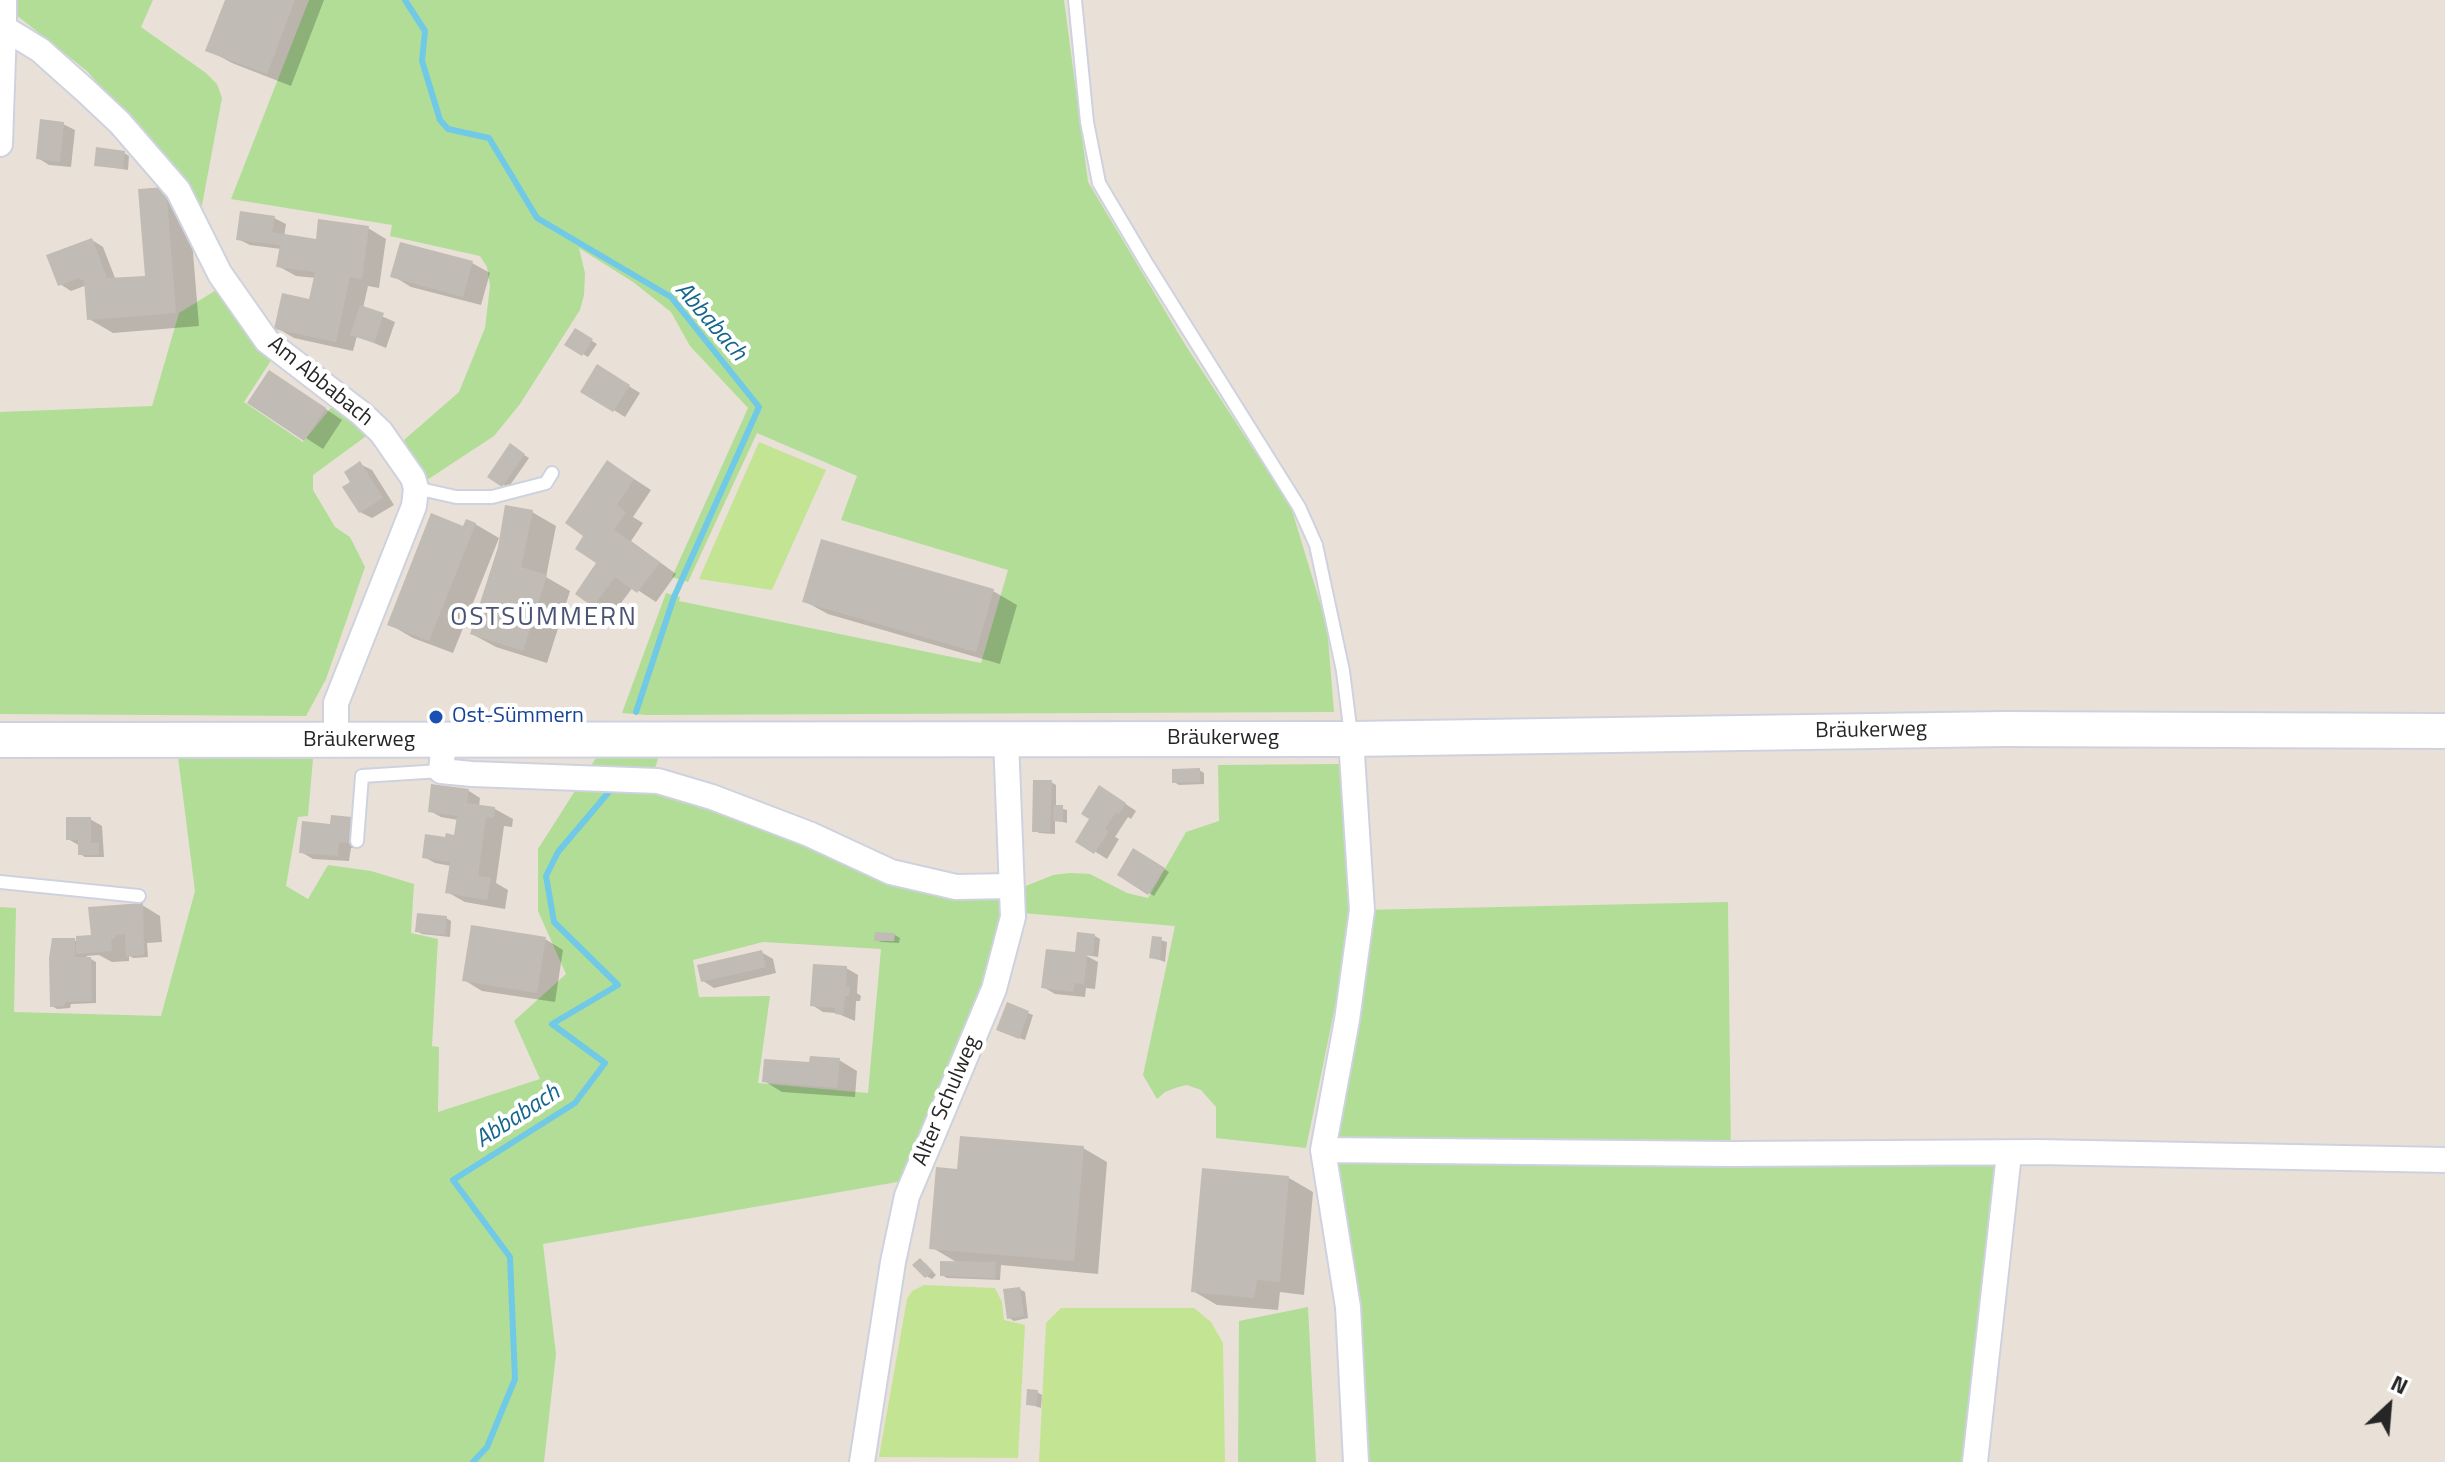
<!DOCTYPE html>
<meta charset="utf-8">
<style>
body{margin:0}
#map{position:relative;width:2445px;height:1462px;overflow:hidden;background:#e9e1d8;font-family:"Titillium Web",sans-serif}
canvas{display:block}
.north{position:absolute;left:2349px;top:1366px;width:80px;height:80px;-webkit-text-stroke:6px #fff;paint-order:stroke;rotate:26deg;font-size:22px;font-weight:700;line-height:32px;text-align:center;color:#262626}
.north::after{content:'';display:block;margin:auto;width:28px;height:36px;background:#262626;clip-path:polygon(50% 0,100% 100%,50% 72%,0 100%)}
</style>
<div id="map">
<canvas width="2445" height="1462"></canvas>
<div class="north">N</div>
</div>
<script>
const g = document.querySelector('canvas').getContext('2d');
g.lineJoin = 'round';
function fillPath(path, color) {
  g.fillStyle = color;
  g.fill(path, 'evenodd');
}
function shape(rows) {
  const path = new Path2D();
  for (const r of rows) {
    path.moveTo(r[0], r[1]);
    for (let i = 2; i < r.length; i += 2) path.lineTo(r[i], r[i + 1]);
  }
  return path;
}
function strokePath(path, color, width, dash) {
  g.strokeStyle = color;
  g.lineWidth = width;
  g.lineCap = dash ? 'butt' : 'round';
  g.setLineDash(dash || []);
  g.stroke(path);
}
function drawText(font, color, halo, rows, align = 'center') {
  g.font = font + ' "Titillium Web",sans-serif';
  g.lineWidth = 8;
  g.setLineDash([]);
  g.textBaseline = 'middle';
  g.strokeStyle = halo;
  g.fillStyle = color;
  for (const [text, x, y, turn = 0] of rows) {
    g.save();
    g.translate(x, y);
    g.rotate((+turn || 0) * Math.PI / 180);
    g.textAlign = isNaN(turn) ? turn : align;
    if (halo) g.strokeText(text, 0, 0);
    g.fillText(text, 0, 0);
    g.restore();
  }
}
const green = shape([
 [12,0,153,0,141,27,206,73,217,84,222,98,200,216,183,180,87,71,15,14],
 [309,0,1064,0,1088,182,1186,346,1291,507,1327,626,1334,712,647,715,622,713,666,593,680,597,679,601,981,663,1008,570,841,520,857,476,757,433,688,582,672,577,748,408,690,346,671,312,633,282,579,248,585,273,584,295,580,310,520,404,494,436,427,480,404,440,459,392,485,328,490,286,487,267,480,256,390,236,392,225,231,199],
 [218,289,272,359,244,402,303,442,334,404,369,434,313,475,313,490,335,527,350,537,365,567,326,679,306,716,0,714,0,412,152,406,179,313],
 [603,747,662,747,649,786,810,842,1006,893,989,988,903,1181,543,1244,556,1354,544,1462,0,1462,0,907,16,908,14,1012,161,1016,195,891,178,757,313,759,308,816,298,817,286,886,308,899,328,865,371,871,414,884,411,933,438,939,432,1046,439,1047,438,1112,540,1079,514,1021,566,974,538,911,538,849],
 [763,942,881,949,868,1093,758,1083,770,996,699,997,693,960],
 [1218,765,1340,764,1346,767,1351,929,1306,1148,1216,1138,1216,1107,1201,1090,1187,1085,1178,1087,1165,1092,1157,1099,1143,1075,1175,926,1022,913,1021,888,1053,875,1070,873,1090,874,1127,893,1148,898,1186,832,1219,821],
 [1728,902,1731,1154,2009,1154,1975,1462,1356,1462,1323,1150,1362,910],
 [1308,1307,1316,1462,1238,1462,1239,1321]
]);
const pitch = shape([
 [759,442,826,470,772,590,699,579],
 [924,1285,995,1288,1002,1302,1004,1320,1025,1325,1018,1458,879,1457,907,1299,912,1291],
 [1061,1308,1194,1308,1211,1322,1223,1343,1225,1462,1039,1462,1046,1323]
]);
const shadow = shape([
 [227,0,324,0,291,86,232,63,208,50],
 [63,124,75,130,71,167,49,165,38,158],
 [124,153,129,156,128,170,96,165],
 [165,189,189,203,199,326,113,333,89,319,87,285,71,291,60,284,92,240,103,247,115,278,118,280,147,277],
 [274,218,286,224,284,237,317,241,368,228,386,239,379,288,368,286,363,308,395,322,386,348,357,336,353,351,294,338,277,328,311,301,316,278,296,276,278,266,281,249,250,245,238,239],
 [472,263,490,273,481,305,411,287,393,276],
 [576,331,597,344,588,357,567,344],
 [598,367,640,393,625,417,583,391],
 [287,383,342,420,323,449,250,402],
 [510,446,529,458,508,488,490,476],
 [360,464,372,470,394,505,372,518,360,512,353,483],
 [625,473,651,490,633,517,643,523,631,541,676,574,656,602,633,587,612,615,578,593,599,563],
 [532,512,556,526,546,577,570,591,547,663,496,647,472,634],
 [475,524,499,538,453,653,413,638,389,624],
 [993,591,1017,605,1000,664,828,614,804,601],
 [1199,770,1204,773,1204,784,1179,785,1174,782],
 [1051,782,1056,785,1056,807,1067,810,1067,823,1055,820,1055,834,1039,833,1034,830],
 [469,791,480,798,479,807,495,809,513,819,512,827,504,826,496,883,508,890,505,909,465,902,447,892,451,866,435,863,424,857,456,838,458,820,441,817,430,811],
 [1111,794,1136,811,1131,819,1128,817,1115,837,1119,839,1107,859,1078,841],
 [90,819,102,826,104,857,85,857,80,854,80,846,68,839],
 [351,819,363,825,361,848,351,848,349,861,313,859,301,852,332,826],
 [1134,850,1169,872,1154,896,1119,874],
 [142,905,160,916,162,942,147,943,148,957,133,958,129,955,129,961,112,962,99,955,86,956,96,962,96,1003,71,1004,70,1008,57,1009,52,1006,74,940,78,942,93,937],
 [446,918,451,921,450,937,422,934,417,931],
 [895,935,900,938,899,943,881,942,876,940],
 [1095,936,1100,939,1098,957,1085,955,1098,962,1095,989,1086,988,1085,997,1055,994,1043,987],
 [1154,938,1167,942,1165,962,1152,957],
 [545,939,563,950,555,1002,482,991,464,980],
 [761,952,773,959,776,973,714,988,703,981],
 [846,968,858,975,857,993,861,996,860,1001,856,1001,855,1021,836,1013,823,1012,812,1005],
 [1028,1013,1033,1015,1025,1040,1003,1032],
 [839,1060,857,1071,855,1097,782,1092,764,1081,811,1064],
 [1083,1148,1107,1162,1098,1274,1001,1265,1000,1280,947,1278,942,1275,958,1263,931,1247,959,1171],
 [1289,1178,1313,1192,1304,1295,1280,1292,1278,1310,1217,1305,1193,1291],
 [925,1263,936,1275,932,1279,926,1276],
 [1020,1289,1025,1292,1028,1318,1014,1321,1009,1318],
 [1037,1392,1042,1395,1041,1408,1028,1404]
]);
const stream = shape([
 [405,0,425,31,422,61,440,120,448,129,489,138,537,218,671,297,759,407,674,597,636,712],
 [473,1462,487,1447,515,1379,510,1257,453,1180,575,1103,605,1063,552,1024,618,985,554,922,546,876,558,852,613,787]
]);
const building = shape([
 [225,0,295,0,267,74,205,51],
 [40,119,64,122,60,162,36,159],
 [96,147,125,151,123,169,94,166],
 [166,187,176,313,87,320,84,281,79,278,58,286,46,255,92,238,107,278,145,276,138,189],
 [240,211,275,216,272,232,316,239,318,219,369,226,362,279,350,277,336,342,274,329,282,293,309,299,315,272,276,267,280,245,236,240],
 [400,242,473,261,463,297,390,277],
 [360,305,384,313,374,343,350,335],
 [575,328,593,339,582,356,564,345],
 [597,364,630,385,613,412,580,392],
 [269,370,326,408,304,441,247,403],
 [510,443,525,454,502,487,487,477],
 [607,460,634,479,617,505,626,512,614,530,660,562,637,593,615,577,593,607,575,594,596,563,575,549,583,536,565,523],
 [360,461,383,498,359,513,342,487,350,482,344,472],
 [505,505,533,510,521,567,547,575,523,651,470,634,498,547],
 [431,513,463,526,466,519,476,523,429,641,387,625],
 [821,539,994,589,976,652,802,602],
 [1200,768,1200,782,1172,783,1172,769],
 [1033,780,1052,780,1050,832,1032,832],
 [431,784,469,789,467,803,495,807,494,818,486,817,478,876,491,878,487,900,445,893,450,862,422,858,425,834,445,837,446,833,454,835,457,816,428,812],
 [1099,785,1126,803,1119,814,1116,812,1105,829,1109,831,1094,854,1075,842,1089,819,1081,814],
 [1054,805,1063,805,1063,822,1053,821],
 [331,815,352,817,350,843,339,842,338,856,299,853,302,821,330,824],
 [66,817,91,817,91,843,99,843,99,855,78,855,78,840,66,840],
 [1133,848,1165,868,1148,895,1117,875],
 [143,903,144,955,126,957,125,934,115,935,115,939,111,939,112,951,76,954,76,936,91,935,88,907],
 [417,913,447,916,445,935,415,932],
 [471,925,546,937,537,993,462,981],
 [875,932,895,933,894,941,874,941],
 [1077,932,1095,934,1093,955,1087,955,1084,984,1075,983,1073,992,1041,988,1046,949,1075,952],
 [1152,936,1162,937,1160,960,1149,958],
 [52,938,75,938,75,957,91,957,92,1001,66,1002,64,1006,50,1007,49,958],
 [762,950,766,967,701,982,697,965],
 [813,964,847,966,846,987,850,987,849,996,845,996,843,1015,835,1014,835,1008,810,1006],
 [1007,1002,1029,1011,1019,1039,996,1030],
 [810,1056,840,1058,837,1088,762,1082,764,1059,809,1062],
 [960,1136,1084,1146,1074,1261,929,1249,936,1167,957,1169],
 [1202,1168,1289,1176,1280,1282,1257,1280,1254,1298,1191,1292],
 [920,1258,933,1271,925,1278,912,1265],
 [940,1261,996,1262,995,1278,940,1276],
 [1020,1287,1024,1316,1007,1319,1003,1289],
 [1027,1389,1038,1390,1036,1406,1026,1405]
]);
const service = shape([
 [1075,0,1087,122,1099,183,1147,264,1299,507,1316,545,1343,671,1351,735],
 [416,488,456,497,492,497,546,483,552,473],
 [357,841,362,776,441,771],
 [0,882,139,896]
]);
const minor = shape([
 [4,0,4,28,40,50,86,91,120,123,178,190,220,274,267,341,362,414,381,432,413,478,416,488,414,506,336,703,336,741],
 [0,144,4,28],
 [444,741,441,771,472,774,658,781,712,797,809,834,891,872,956,887,1011,886],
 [1323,1150,1347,1020,1362,910,1351,739],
 [862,1462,893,1262,907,1196,994,989,1013,917,1006,739],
 [1356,1462,1348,1307,1323,1150,1731,1154,2038,1152,2445,1160],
 [1975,1462,2009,1154]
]);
const secondary = shape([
 [0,740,1351,739,2003,729,2445,731]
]);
const markers = [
 [436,717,8,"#1a4fb4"]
];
const streetNames = [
 ["Am Abbabach",320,382,39],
 ["Bräukerweg",1871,731,-1],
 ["Bräukerweg",1223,739],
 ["Bräukerweg",359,741],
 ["Alter Schulweg",947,1101,-67]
];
const transitNames = [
 ["Ost-Sümmern",452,717]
];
const waterNames = [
 ["Abbabach",710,322,49],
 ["Abbabach",518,1117,-33]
];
const quarterNames = [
 ["OSTSÜMMERN",544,619]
];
fillPath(green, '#b1dd97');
fillPath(pitch, '#c3e493');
fillPath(shadow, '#0003');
strokePath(stream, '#70c9e6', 6);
fillPath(building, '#c1bbb5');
strokePath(service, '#ced2df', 16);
strokePath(minor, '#ced2df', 28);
strokePath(secondary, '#ced2df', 38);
strokePath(service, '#fff', 12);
strokePath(minor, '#fff', 24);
strokePath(secondary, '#fff', 34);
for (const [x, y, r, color] of markers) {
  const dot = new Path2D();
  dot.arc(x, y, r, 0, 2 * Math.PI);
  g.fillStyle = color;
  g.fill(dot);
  strokePath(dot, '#fff', 3);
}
drawText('22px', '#262626', '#fff', streetNames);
drawText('22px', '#164399', '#fff', transitNames, 'left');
drawText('italic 24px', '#15668c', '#fff', waterNames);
g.letterSpacing = '2px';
drawText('26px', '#4a5373', '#fff', quarterNames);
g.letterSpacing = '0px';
</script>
